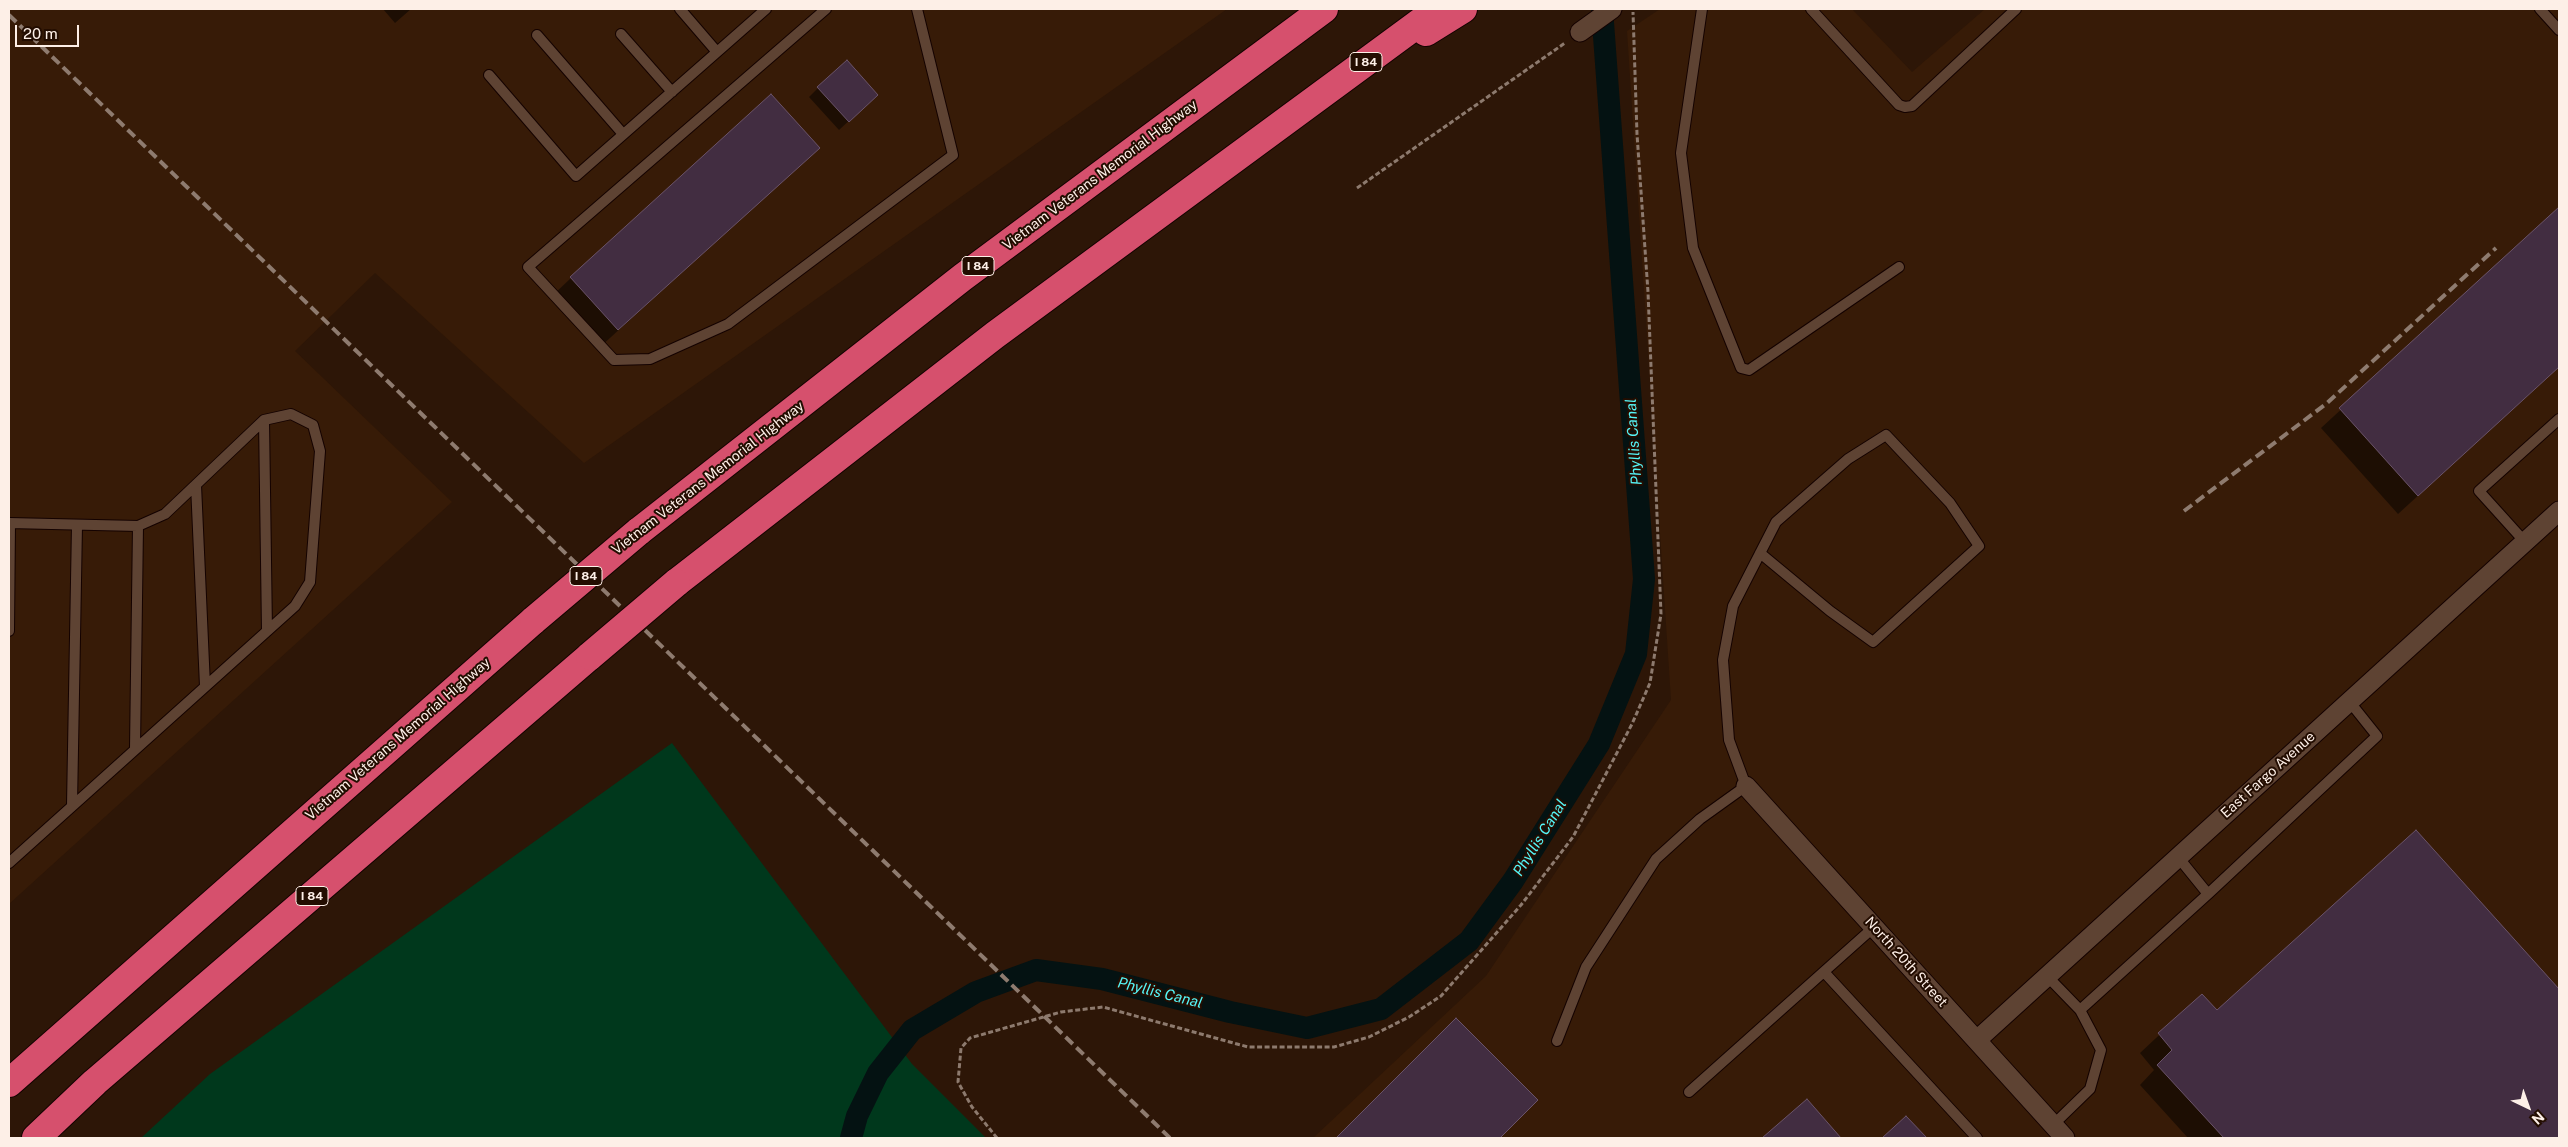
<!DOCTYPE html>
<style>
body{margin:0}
#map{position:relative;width:2568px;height:1147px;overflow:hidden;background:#2d1607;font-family:"Public Sans",sans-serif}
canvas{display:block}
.frame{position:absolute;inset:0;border:10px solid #fdefe7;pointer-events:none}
.north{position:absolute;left:2503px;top:1082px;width:50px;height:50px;-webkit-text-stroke:4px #230d01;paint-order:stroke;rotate:138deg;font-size:14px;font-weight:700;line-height:20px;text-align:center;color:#fdefe7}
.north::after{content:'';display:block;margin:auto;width:18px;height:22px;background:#fdefe7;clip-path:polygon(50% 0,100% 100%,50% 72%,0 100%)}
.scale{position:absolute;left:15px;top:25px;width:64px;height:22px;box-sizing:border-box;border:2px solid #fdefe7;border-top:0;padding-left:6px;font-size:15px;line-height:18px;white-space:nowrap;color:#fdefe7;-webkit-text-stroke:4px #230d01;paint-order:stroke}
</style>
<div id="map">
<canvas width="2568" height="1147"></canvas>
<div class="frame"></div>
<div class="north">N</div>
<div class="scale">20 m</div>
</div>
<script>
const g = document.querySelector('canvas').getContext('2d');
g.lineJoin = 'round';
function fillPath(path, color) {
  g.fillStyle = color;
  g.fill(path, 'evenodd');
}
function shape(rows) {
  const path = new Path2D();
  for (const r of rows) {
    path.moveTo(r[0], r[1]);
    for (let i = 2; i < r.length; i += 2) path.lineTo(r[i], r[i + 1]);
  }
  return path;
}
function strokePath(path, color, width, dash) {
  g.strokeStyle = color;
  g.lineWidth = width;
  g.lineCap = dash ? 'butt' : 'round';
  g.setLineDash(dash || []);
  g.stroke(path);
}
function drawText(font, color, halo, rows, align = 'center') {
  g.font = font + ' "Public Sans",sans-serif';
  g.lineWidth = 4;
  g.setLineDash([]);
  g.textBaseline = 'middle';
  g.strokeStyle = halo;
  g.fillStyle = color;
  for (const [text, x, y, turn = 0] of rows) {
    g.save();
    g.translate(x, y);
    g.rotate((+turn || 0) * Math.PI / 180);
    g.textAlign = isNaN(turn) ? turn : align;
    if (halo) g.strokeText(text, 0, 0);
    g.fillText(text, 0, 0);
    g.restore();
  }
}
const built = shape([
 [9,9,1227,9,584,463,375,273,295,351,452,502,9,904],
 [1660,9,1852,9,1912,72,1985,9,2559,9,2559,1138,1313,1138,1486,976,1671,700,1627,31]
]);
const green = shape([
 [672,743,912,1064,986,1138,141,1138,210,1074]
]);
const shadow = shape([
 [383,9,411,9,395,23],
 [818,88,867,104,839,130,809,97],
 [818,148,599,348,552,296,571,278],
 [2559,209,2559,367,2398,514,2321,428],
 [2415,831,2559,991,2559,1138,2188,1138,2140,1085,2154,1070,2140,1053,2202,995,2217,1012],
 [1456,1020,1536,1100,1498,1138,1338,1138],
 [1806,1101,1839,1138,1764,1138]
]);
const canal = shape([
 [851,1138,857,1116,878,1073,912,1030,976,992,1036,970,1102,979,1230,1012,1307,1028,1381,1009,1469,941,1513,881,1599,744,1636,654,1644,579,1602,9]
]);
const building = shape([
 [847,60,878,95,849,122,817,87,847,60],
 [771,94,820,148,618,330,570,277,771,94],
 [2559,207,2559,367,2418,496,2339,408,2559,207],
 [2416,830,2559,989,2559,1138,2224,1138,2157,1065,2172,1050,2158,1033,2202,994,2217,1010,2416,830],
 [1456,1018,1538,1100,1500,1138,1336,1138,1456,1018],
 [1807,1099,1841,1138,1762,1138,1807,1099],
 [1906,1116,1927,1138,1882,1138,1906,1116]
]);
const path = shape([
 [1357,188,1565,43],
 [997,1138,972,1107,958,1082,961,1048,970,1038,1061,1012,1103,1007,1248,1047,1334,1047,1369,1037,1409,1017,1441,996,1521,905,1573,837,1632,724,1650,683,1661,614,1648,292,1637,134,1633,12]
]);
const service = shape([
 [680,9,717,52],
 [826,9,528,267,614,360,650,359,728,324,953,155,917,9],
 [1702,9,1681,153,1693,248,1741,368,1749,370,1899,267],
 [1811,9,1899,105,1905,107,1912,106,2016,9],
 [2540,9,2559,30],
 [621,34,672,92],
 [537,35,623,134],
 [489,75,576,176,766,9],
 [264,420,267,631],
 [196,485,205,686],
 [9,523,138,526,165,514,264,420,291,414,313,425,320,451,310,582,295,606,9,863],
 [2525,542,2479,491,2559,419],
 [9,631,10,523],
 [135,748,138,526],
 [72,805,77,525],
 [2208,894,2377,736,2349,701],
 [1824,972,1977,1138],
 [2047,976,2080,1010,2208,894,2178,857],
 [1557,1041,1586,967,1656,859,1700,819,1746,786,1729,740,1723,660,1733,606,1776,522,1848,459,1886,435,1950,503,1979,546,1873,642,1830,611,1760,553],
 [1689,1092,1874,927],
 [2053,1125,2090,1089,2101,1050,2080,1010]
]);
const minor = shape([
 [1580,32,1612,9],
 [1746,786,2065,1138],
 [1977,1040,2559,511]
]);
const motorway = shape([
 [1426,32,1463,9],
 [638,532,963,277,1324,9],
 [676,583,995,335,1438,9],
 [9,1083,534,620],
 [36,1138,95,1082,590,656]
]);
const rail = shape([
 [9,15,1170,1138],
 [2184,511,2326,404,2496,248]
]);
const motorwayBridge = shape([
 [534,620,638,532],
 [590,656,676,583]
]);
const shields = [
 [1366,62,32],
 [978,266,32],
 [586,576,32],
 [312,896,32]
];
const shieldNames = [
 ["I 84",1366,62],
 ["I 84",978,266],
 ["I 84",586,576],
 ["I 84",312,896]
];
const streetNames = [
 ["Vietnam Veterans Memorial Highway",1100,175,-37],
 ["Vietnam Veterans Memorial Highway",708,478,-38],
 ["Vietnam Veterans Memorial Highway",398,739,-41],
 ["East Fargo Avenue",2268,775,-42],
 ["North 20th Street",1906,962,48]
];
const waterNames = [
 ["Phyllis Canal",1634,442,-94],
 ["Phyllis Canal",1540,838,-58],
 ["Phyllis Canal",1160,993,14]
];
fillPath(built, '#371b07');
fillPath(green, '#00381c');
fillPath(shadow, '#0007');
strokePath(canal, '#041212', 22);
fillPath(building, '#422d41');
strokePath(building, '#6a5369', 1);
strokePath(service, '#140200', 12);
strokePath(minor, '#140200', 21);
strokePath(motorway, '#140200', 30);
strokePath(path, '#8d7a6e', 3, [5, 2.5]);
strokePath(service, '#5e4333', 10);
strokePath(minor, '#5e4333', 19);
strokePath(motorway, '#d6506d', 28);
strokePath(rail, '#8e7b6f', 4, [10, 5]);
strokePath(motorwayBridge, '#140200', 30, []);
strokePath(motorwayBridge, '#d6506d', 28);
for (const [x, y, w] of shields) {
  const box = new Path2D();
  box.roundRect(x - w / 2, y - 9.5, w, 19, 4);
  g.fillStyle = '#230d01';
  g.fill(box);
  strokePath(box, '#fdefe7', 1);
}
drawText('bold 12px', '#fdefe7', null, shieldNames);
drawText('14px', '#fdefe7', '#230d01', streetNames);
drawText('italic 15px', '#55f4f6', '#230d01', waterNames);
</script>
